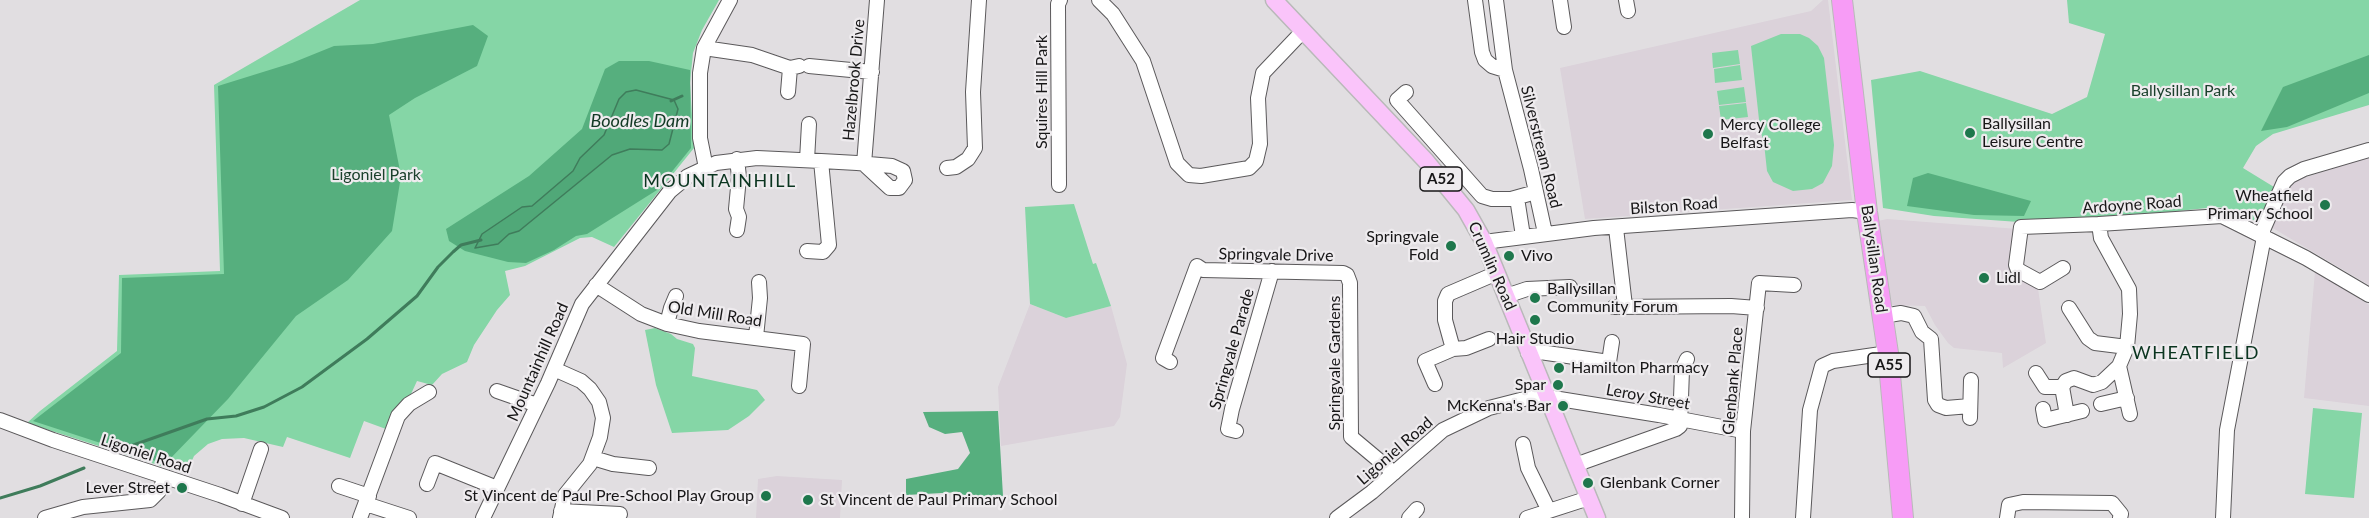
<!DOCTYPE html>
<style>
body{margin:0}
canvas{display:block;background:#e1dee1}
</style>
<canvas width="2369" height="518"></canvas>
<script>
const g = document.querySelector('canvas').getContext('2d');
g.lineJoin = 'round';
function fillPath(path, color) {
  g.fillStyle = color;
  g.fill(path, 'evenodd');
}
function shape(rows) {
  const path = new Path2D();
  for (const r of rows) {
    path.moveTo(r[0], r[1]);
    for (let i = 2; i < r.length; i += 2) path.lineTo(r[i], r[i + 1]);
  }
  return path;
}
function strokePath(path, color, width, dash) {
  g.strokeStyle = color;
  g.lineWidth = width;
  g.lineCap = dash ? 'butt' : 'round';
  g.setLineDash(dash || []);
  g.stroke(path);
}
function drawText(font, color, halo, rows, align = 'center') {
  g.font = font + ' Lato,sans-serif';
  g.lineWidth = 4.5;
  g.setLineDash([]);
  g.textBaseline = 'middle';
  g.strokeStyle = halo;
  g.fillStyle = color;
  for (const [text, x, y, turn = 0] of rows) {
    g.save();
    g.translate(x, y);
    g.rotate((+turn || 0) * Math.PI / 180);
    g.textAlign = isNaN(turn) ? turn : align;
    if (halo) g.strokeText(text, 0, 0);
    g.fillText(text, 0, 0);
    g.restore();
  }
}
const built = shape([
 [1823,0,1828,0,1852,200,1585,219,1560,68,1811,11],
 [2368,157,2369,160,2369,285,2271,227,2292,182],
 [1887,219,2018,229,2013,270,2037,282,2046,343,2003,368,2002,353,1954,348,1948,343,1935,325,1925,306,1892,305,1888,299,1877,235,1878,221],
 [2315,271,2369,305,2369,406,2304,398],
 [1030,304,1066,318,1111,306,1127,364,1120,417,1114,426,1001,446,998,387],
 [777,476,842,480,840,518,756,518,758,479]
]);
const green = shape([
 [360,0,719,0,702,30,693,53,690,83,694,148,614,247,592,237,580,238,525,266,505,271,510,295,497,310,474,345,467,362,442,374,432,385,417,381,411,394,394,410,386,429,364,421,350,458,287,437,283,447,244,438,222,439,208,444,194,456,186,474,27,423,40,411,117,351,119,275,220,271,214,85],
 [2067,0,2369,0,2369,105,2273,134,2256,146,2243,168,2274,187,2260,223,2225,208,2216,207,2114,218,2033,223,1934,216,1883,208,1871,80,1920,71,2052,114,2087,97,2105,34,2069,23],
 [1781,34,1800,34,1809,38,1818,46,1824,58,1834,145,1832,166,1823,183,1812,189,1793,191,1773,182,1767,171,1764,143,1760,129,1751,46],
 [1738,50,1740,64,1713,68,1712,53],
 [1740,65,1742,80,1715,83,1714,69],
 [1744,87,1746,102,1719,105,1717,91],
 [1746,103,1748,117,1721,120,1719,106],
 [1074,204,1093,264,1096,263,1111,306,1066,318,1030,304,1025,207],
 [655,328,671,334,677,339,693,344,695,348,692,376,757,390,765,400,749,416,728,430,672,433,656,385,645,330],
 [2313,408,2362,413,2354,498,2305,494]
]);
const forest = shape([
 [473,25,488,36,477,66,415,98,389,115,401,176,392,231,348,280,296,316,228,399,165,464,33,421,121,353,122,278,224,274,218,86,292,63,334,46,373,44],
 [2369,55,2369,93,2287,127,2261,131,2283,87],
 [619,61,649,61,690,70,691,148,657,190,587,234,576,236,554,250,526,263,508,262,465,251,449,241,446,229,529,176,582,129,605,69],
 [619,99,662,150,630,149,612,155,519,231,509,234,498,244,475,248,522,207,532,206,573,171,580,158,604,135],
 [1928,173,2031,201,2024,216,1974,215,1907,206,1913,178],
 [998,411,1003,496,960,498,960,492,906,495,906,479,958,469,970,453,962,432,945,434,929,427,923,412]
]);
const water = shape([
 [636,90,674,100,678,109,669,144,662,150,630,149,612,155,519,231,509,234,498,244,475,248,482,234,522,207,532,206,573,171,580,158,604,135,619,99,626,92,636,90]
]);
const stream = shape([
 [671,101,682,96],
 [125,448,207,419,236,416,264,407,302,387,367,339,417,296,438,267,453,252,461,245,481,240],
 [0,498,40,486,84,468]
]);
const minor = shape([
 [730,0,704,48,752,55,790,68,799,66],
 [1099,0,1113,14,1143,61,1177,163,1189,175,1201,176,1249,168,1256,161,1260,144,1258,98,1263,73,1303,31],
 [1475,0,1482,52,1485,60,1492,66,1505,70],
 [1496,0,1505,70,1531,169,1545,233],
 [1560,0,1564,27],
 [1626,0,1628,11],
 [704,48,700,73,700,138,706,168],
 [809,66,872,72],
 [788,92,790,68],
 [1406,92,1397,100,1482,196,1492,199,1511,199,1536,192],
 [807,160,809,124],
 [864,164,877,0],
 [947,168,956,167,968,159,975,148,973,92,979,0],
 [1059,185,1058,4,1060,0],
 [1517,198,1523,236],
 [1616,228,1625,306],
 [737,230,739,217,736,209,739,177,737,159],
 [1484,242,1594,228,1852,210,1867,212],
 [807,251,823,252,829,245,821,161],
 [2063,268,2040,282,2018,270,2016,265,2021,227,2099,224,2222,216,2306,258,2369,295],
 [596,285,641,314,667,324,699,331,803,344,799,386],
 [1506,296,1527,289,1570,287],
 [1614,307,1731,306,1757,308],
 [2069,308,2088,338,2095,343,2127,347],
 [1883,316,1901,313,1914,316,1922,332,1931,339,1935,400,1938,405,1946,408,1970,406],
 [667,324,671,308,676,296],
 [756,337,760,298,759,282],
 [1453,349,1445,320,1445,301,1448,294,1497,273],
 [1528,353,1540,352,1609,362,1612,342],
 [1170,362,1163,358,1197,266,1203,270,1343,273,1347,275,1350,283,1351,437,1394,473],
 [2119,366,2130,414],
 [554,369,581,381,590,389,599,402,603,418,600,437,590,464,565,495,560,518],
 [2036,373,2045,387,2062,387],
 [1435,384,1425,361,1453,349,1466,348,1489,339],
 [497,391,537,405],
 [2101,404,2127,398],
 [2043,409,2045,420,2082,411],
 [2067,415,2062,387,2066,381,2074,378,2093,385,2102,382,2119,366,2127,347,2130,314,2129,289,2101,238,2099,224],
 [1970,418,1971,380],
 [0,420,53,440,220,495,282,518],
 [1236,431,1228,429,1232,409,1272,271],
 [1523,444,1528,468,1549,511],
 [593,458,613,464,649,468],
 [1575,465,1676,429,1680,426,1682,370,1687,359],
 [427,484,435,463,497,488],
 [339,486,369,496],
 [242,504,261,449],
 [366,504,409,518],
 [561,511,620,514],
 [45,518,83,507,150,500,159,491,166,477],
 [360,518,398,416,409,404,429,392],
 [483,518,548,383,582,304,670,191,688,176,716,163,757,158,821,161,857,163,892,166,903,171,905,180,899,188,890,188,864,164],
 [1337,518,1372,492,1443,430,1489,408,1528,398,1547,397,1659,415,1743,431],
 [1409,518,1417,509],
 [1527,518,1589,498],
 [1742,518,1743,431,1759,283,1794,285],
 [1803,518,1810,410,1822,366,1833,361,1888,353],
 [2007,518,2009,505,2023,502,2112,503,2121,514,2120,518],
 [2223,518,2227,430,2263,242,2263,230,2284,182,2290,176,2304,169,2369,150]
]);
const major = shape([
 [1274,0,1426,161,1466,210,1484,242,1597,518]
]);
const highway = shape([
 [1842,0,1867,212,1888,353,1903,518]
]);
const markers = [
 [1970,133,6,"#1e774c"],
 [1708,134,6,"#1e774c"],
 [2325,205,6,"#1e774c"],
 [1451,246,6,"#1e774c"],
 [1509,256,6,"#1e774c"],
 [1984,278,6,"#1e774c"],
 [1535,298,6,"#1e774c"],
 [1535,320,6,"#1e774c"],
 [1559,368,6,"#1e774c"],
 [1558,385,6,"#1e774c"],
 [1563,406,6,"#1e774c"],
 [1588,483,6,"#1e774c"],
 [182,488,6,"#1e774c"],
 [766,496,6,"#1e774c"],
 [808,500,6,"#1e774c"]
];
const shields = [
 [1441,179,42],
 [1889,365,42]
];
const shieldNames = [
 ["A52",1441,179],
 ["A55",1889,365]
];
const streetNames = [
 ["Hazelbrook Drive",854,80,-85],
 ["Squires Hill Park",1042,92,-90],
 ["Silverstream Road",1541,147,76],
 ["Ardoyne Road",2132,205,-4],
 ["Bilston Road",1674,206,-4],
 ["Springvale Drive",1276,255,1],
 ["Ballysillan Road",1874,259,82],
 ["Crumlin Road",1492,266,66],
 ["Old Mill Road",715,314,9],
 ["Springvale Parade",1232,349,-74],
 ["Mountainhill Road",538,362,-66],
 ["Springvale Gardens",1335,363,-90],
 ["Glenbank Place",1733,381,-85],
 ["Leroy Street",1648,397,10],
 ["Ligoniel Road",1395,451,-41],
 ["Ligoniel Road",146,454,18]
];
const parkNames = [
 ["Ballysillan Park",2183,91],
 ["Ligoniel Park",376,175]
];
const poiNames = [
 ["Ballysillan",1982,124],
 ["Leisure Centre",1982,142],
 ["Mercy College",1720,125],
 ["Belfast",1720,143],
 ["Wheatfield",2313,196,"right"],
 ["Primary School",2313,214,"right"],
 ["Springvale",1439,237,"right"],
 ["Fold",1439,255,"right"],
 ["Vivo",1521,256],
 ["Lidl",1996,278],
 ["Ballysillan",1547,289],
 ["Community Forum",1547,307],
 ["Hair Studio",1535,339,"center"],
 ["Hamilton Pharmacy",1571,368],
 ["Spar",1546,385,"right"],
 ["McKenna's Bar",1551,406,"right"],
 ["Glenbank Corner",1600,483],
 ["Lever Street",170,488,"right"],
 ["St Vincent de Paul Pre-School Play Group",754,496,"right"],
 ["St Vincent de Paul Primary School",820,500]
];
const waterNames = [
 ["Boodles Dam",640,121]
];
const neighbourhoodNames = [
 ["MOUNTAINHILL",720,181],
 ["WHEATFIELD",2196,353]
];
fillPath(built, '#dbd2da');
fillPath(green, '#85d6a6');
fillPath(forest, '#56af7e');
fillPath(water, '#50a878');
strokePath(water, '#3f7c5b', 1.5);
strokePath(stream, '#3f7c5b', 3);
strokePath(minor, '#5b595b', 16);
strokePath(major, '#b9b9b9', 19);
strokePath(highway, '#b9b9b9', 22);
strokePath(minor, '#fff', 14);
strokePath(major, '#fac4fa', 16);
strokePath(highway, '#f79cf6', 20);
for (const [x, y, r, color] of markers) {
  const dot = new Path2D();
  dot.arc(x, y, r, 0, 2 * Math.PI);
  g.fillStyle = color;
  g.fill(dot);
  strokePath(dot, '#eeebee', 2);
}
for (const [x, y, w] of shields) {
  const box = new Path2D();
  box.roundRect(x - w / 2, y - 12, w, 24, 4.5);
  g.fillStyle = '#eeebee';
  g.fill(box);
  strokePath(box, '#171617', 1.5);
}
drawText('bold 15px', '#171617', null, shieldNames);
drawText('16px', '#171617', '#eeebee', streetNames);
drawText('16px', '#1b402c', '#eeebee', parkNames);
drawText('16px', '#171617', '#eeebee', poiNames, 'left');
drawText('italic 18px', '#123924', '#eeebee', waterNames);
g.letterSpacing = '1.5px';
drawText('18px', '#0b3520', '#eeebee', neighbourhoodNames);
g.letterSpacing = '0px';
</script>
